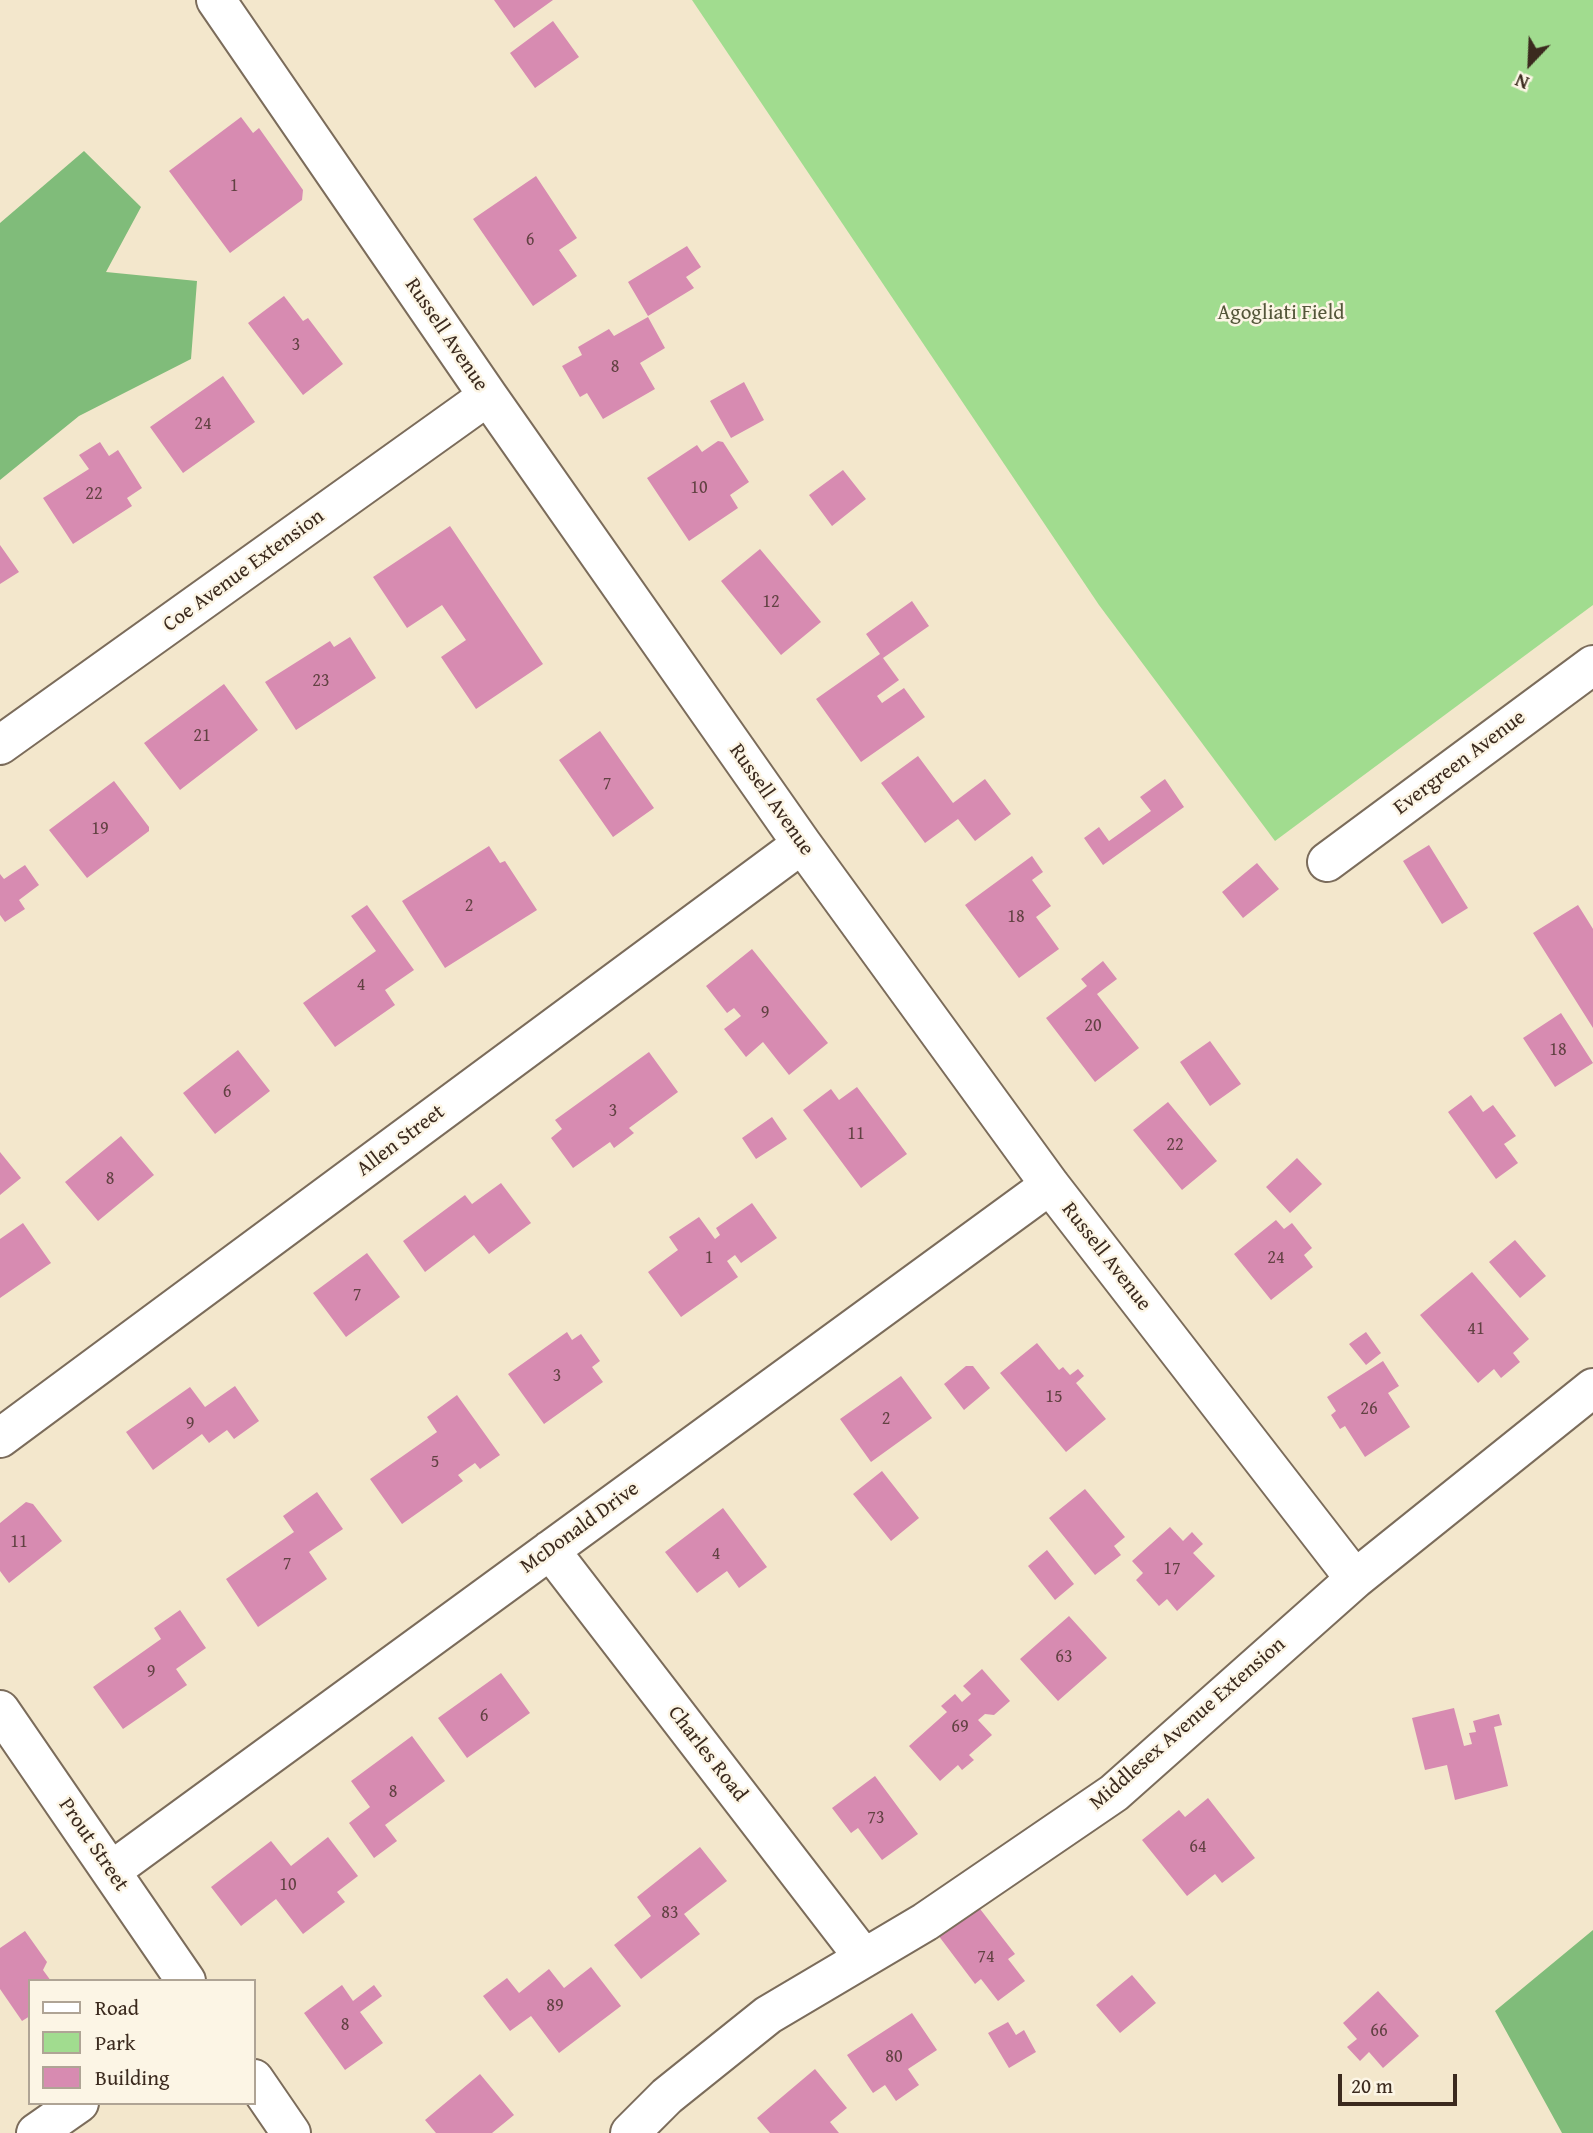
<!DOCTYPE html>
<style>
body{margin:0}
#map{position:relative;width:1593px;height:2133px;overflow:hidden;background:#f3e7cc;font-family:"Gentium Book Plus",serif}
canvas{display:block}
.legend{position:absolute;left:28px;top:1979px;width:228px;height:126px;box-sizing:border-box;background:#fcf5e5;border:2px solid #afa495;margin:0;padding:9px 12px;list-style:none;font-size:21px;color:#3b2a1e}
.legend li{display:flex;align-items:center;gap:14px;height:35px}
.legend b{width:35px;border:2px solid #afa495}
.north{position:absolute;left:1495px;top:28px;width:70px;height:70px;-webkit-text-stroke:5px #fcf5e5;paint-order:stroke;rotate:203deg;font-size:19px;font-weight:700;line-height:28px;text-align:center;color:#3b2a1e}
.north::after{content:'';display:block;margin:auto;width:24px;height:32px;background:#3b2a1e;clip-path:polygon(50% 0,100% 100%,50% 72%,0 100%)}
.scale{position:absolute;left:1338px;top:2074px;width:119px;height:32px;box-sizing:border-box;border:4px solid #3b2a1e;border-top:0;padding-left:9px;font-size:21px;line-height:24px;white-space:nowrap;color:#3b2a1e;-webkit-text-stroke:5px #fcf5e5;paint-order:stroke}
</style>
<div id="map">
<canvas width="1593" height="2133"></canvas>
<ul class="legend">
<li><b style="height:9px;background:#fff"></b>Road</li>
<li><b style="height:19px;background:#a1dc8f"></b>Park</li>
<li><b style="height:19px;background:#d78bb1"></b>Building</li>
</ul>
<div class="north">N</div>
<div class="scale">20 m</div>
</div>
<script>
const g = document.querySelector('canvas').getContext('2d');
g.lineJoin = 'round';
function fillPath(path, color) {
  g.fillStyle = color;
  g.fill(path, 'evenodd');
}
function shape(rows) {
  const path = new Path2D();
  for (const r of rows) {
    path.moveTo(r[0], r[1]);
    for (let i = 2; i < r.length; i += 2) path.lineTo(r[i], r[i + 1]);
  }
  return path;
}
function strokePath(path, color, width, dash) {
  g.strokeStyle = color;
  g.lineWidth = width;
  g.lineCap = dash ? 'butt' : 'round';
  g.setLineDash(dash || []);
  g.stroke(path);
}
function drawText(font, color, halo, rows, align = 'center') {
  g.font = font + ' "Gentium Book Plus",serif';
  g.lineWidth = 5;
  g.setLineDash([]);
  g.textBaseline = 'middle';
  g.strokeStyle = halo;
  g.fillStyle = color;
  for (const [text, x, y, turn = 0] of rows) {
    g.save();
    g.translate(x, y);
    g.rotate((+turn || 0) * Math.PI / 180);
    g.textAlign = isNaN(turn) ? turn : align;
    if (halo) g.strokeText(text, 0, 0);
    g.fillText(text, 0, 0);
    g.restore();
  }
}
const green = shape([
 [692,0,1593,0,1593,605,1275,841,1099,605]
]);
const forest = shape([
 [84,151,141,207,106,272,197,281,191,359,79,416,0,480,0,223],
 [1593,1930,1593,2133,1562,2133,1495,2011]
]);
const building = shape([
 [494,0,553,0,514,28],
 [553,21,579,57,535,88,510,53],
 [241,117,253,133,259,128,303,190,302,200,230,253,169,171],
 [536,176,577,238,559,250,577,276,533,306,473,219],
 [687,246,701,267,686,277,694,288,648,316,628,282],
 [284,296,303,321,308,318,343,364,303,395,248,323],
 [648,317,665,348,640,363,655,389,603,419,587,393,580,397,562,366,582,355,578,347,609,329,614,336],
 [223,376,255,422,183,473,150,427],
 [744,382,764,420,731,438,710,401],
 [718,441,723,442,749,482,730,495,738,508,689,541,647,478,697,445,702,452],
 [100,442,109,456,118,450,142,488,127,498,132,506,73,544,43,498,89,469,79,455],
 [843,470,866,499,832,526,809,495],
 [450,526,543,664,476,709,441,657,466,640,442,605,407,628,373,577],
 [0,545,19,572,0,584],
 [760,549,821,622,781,655,721,581],
 [912,601,929,626,883,658,899,680,877,696,882,703,904,688,925,717,861,762,816,699,880,654,866,634],
 [350,637,376,678,296,730,265,682,330,641,334,647],
 [224,684,258,730,180,790,144,743],
 [600,731,654,808,613,837,559,760],
 [918,756,953,803,985,779,1011,814,975,841,958,819,925,843,881,783],
 [1165,779,1184,807,1103,865,1084,838,1099,827,1109,841,1151,811,1140,797],
 [114,781,149,827,149,831,87,878,49,830],
 [1429,845,1468,908,1442,924,1403,861],
 [489,846,500,863,505,861,537,910,445,968,402,901],
 [1032,856,1043,872,1032,880,1051,906,1036,917,1059,949,1019,978,965,905],
 [1257,863,1279,889,1243,918,1222,892],
 [25,865,39,885,19,900,25,909,5,922,0,915,0,874,4,879],
 [367,905,414,970,385,990,395,1005,335,1047,303,1003,376,951,351,916],
 [1578,905,1593,929,1593,1028,1533,933],
 [752,949,828,1043,789,1075,763,1042,746,1057,724,1029,741,1016,734,1008,727,1013,706,986],
 [1103,961,1117,979,1097,994,1139,1048,1095,1082,1046,1018,1087,986,1081,979],
 [1561,1013,1593,1063,1555,1087,1523,1038],
 [1210,1041,1241,1084,1210,1106,1180,1062],
 [238,1050,270,1091,215,1134,183,1093],
 [649,1052,678,1092,629,1128,634,1133,614,1148,610,1142,573,1168,551,1138,562,1129,555,1120],
 [857,1087,907,1154,861,1188,803,1110,831,1089,839,1100],
 [1471,1095,1483,1112,1493,1105,1516,1136,1504,1144,1518,1163,1496,1179,1448,1112],
 [1168,1102,1217,1161,1182,1190,1133,1130],
 [772,1117,787,1139,756,1159,742,1138],
 [121,1136,154,1175,98,1221,65,1182],
 [0,1152,21,1178,0,1195],
 [1297,1158,1322,1184,1290,1213,1266,1187],
 [501,1183,531,1223,489,1254,474,1235,425,1272,403,1241,465,1195,472,1204],
 [752,1203,777,1238,741,1263,735,1255,727,1261,738,1277,681,1317,648,1272,678,1250,669,1237,699,1217,715,1239,720,1235,716,1228],
 [1276,1220,1284,1229,1292,1223,1312,1248,1304,1255,1313,1267,1271,1300,1234,1254],
 [23,1223,51,1263,0,1298,0,1239],
 [1515,1240,1546,1276,1520,1298,1489,1262],
 [367,1253,400,1297,346,1337,313,1293],
 [1472,1272,1529,1339,1513,1353,1520,1362,1501,1378,1494,1369,1478,1383,1420,1315],
 [567,1332,572,1340,581,1334,600,1361,592,1367,603,1382,544,1424,508,1374],
 [1366,1332,1381,1353,1366,1365,1349,1344],
 [1037,1343,1059,1370,1063,1367,1070,1375,1078,1369,1084,1376,1076,1383,1106,1419,1066,1452,1000,1373],
 [1383,1361,1399,1386,1388,1393,1410,1427,1365,1457,1345,1426,1340,1429,1331,1415,1336,1411,1327,1397],
 [966,1366,973,1366,990,1388,964,1410,944,1384],
 [901,1376,932,1418,871,1462,840,1419],
 [235,1386,259,1421,234,1439,227,1430,209,1443,202,1434,153,1470,126,1432,190,1387,205,1407],
 [457,1395,500,1455,480,1469,475,1463,458,1475,463,1481,402,1524,370,1479,437,1432,427,1417],
 [882,1471,919,1518,891,1541,853,1494],
 [1085,1489,1125,1537,1114,1546,1121,1555,1095,1575,1049,1518],
 [317,1492,343,1529,309,1552,327,1579,258,1627,226,1579,294,1532,283,1516],
 [26,1502,33,1504,62,1541,9,1583,0,1571,0,1523],
 [723,1508,767,1567,739,1588,727,1571,697,1593,665,1552],
 [1170,1527,1183,1541,1192,1532,1203,1544,1193,1553,1215,1576,1177,1611,1167,1599,1159,1606,1136,1580,1143,1573,1132,1561],
 [1047,1550,1074,1584,1055,1600,1028,1566],
 [180,1610,206,1648,176,1669,187,1685,123,1729,93,1687,161,1639,154,1628],
 [1069,1616,1107,1658,1058,1701,1020,1659],
 [982,1669,1010,1701,994,1715,985,1714,978,1720,992,1735,969,1755,974,1760,962,1770,958,1765,940,1781,909,1746,947,1712,941,1706,955,1694,962,1702,971,1694,963,1686],
 [501,1673,530,1713,467,1758,438,1718],
 [1454,1708,1464,1746,1472,1744,1469,1733,1476,1732,1473,1721,1499,1714,1502,1725,1494,1727,1508,1786,1455,1800,1447,1765,1425,1770,1412,1718],
 [412,1736,445,1781,385,1825,397,1841,374,1858,349,1823,370,1807,351,1781],
 [875,1776,918,1834,882,1860,858,1828,851,1833,832,1808],
 [1208,1798,1255,1858,1222,1883,1215,1874,1187,1896,1142,1840,1179,1810,1185,1817],
 [328,1837,358,1876,337,1892,345,1902,303,1934,276,1899,241,1926,211,1887,271,1841,291,1866],
 [700,1847,727,1881,684,1914,700,1934,641,1979,614,1945,651,1916,637,1897],
 [977,1905,1015,1954,1008,1959,1025,1981,998,2001,981,1979,975,1984,938,1935],
 [25,1931,47,1962,43,1970,51,1981,30,1981,30,2016,22,2021,0,1989,0,1948],
 [591,1967,621,2006,559,2053,531,2016,510,2031,483,1996,507,1978,519,1993,549,1969,564,1988],
 [1132,1975,1156,2003,1120,2033,1096,2005],
 [342,1985,353,2001,374,1985,382,1996,360,2012,383,2043,345,2070,304,2013],
 [1378,1991,1419,2036,1383,2068,1369,2052,1360,2061,1347,2047,1357,2039,1343,2023],
 [912,2013,937,2050,908,2069,919,2085,896,2101,885,2085,873,2093,847,2055],
 [1008,2022,1016,2035,1024,2030,1036,2052,1009,2068,988,2033],
 [815,2069,847,2108,830,2122,839,2133,770,2133,757,2118],
 [480,2074,514,2115,492,2133,436,2133,425,2120]
]);
const minor = shape([
 [216,0,488,396,802,844,1050,1185,1355,1579],
 [0,745,488,396],
 [1327,862,1593,665],
 [0,1438,802,844],
 [550,1550,864,1958],
 [0,1710,186,1981],
 [111,1871,1050,1185],
 [254,2079,291,2133],
 [36,2133,79,2103],
 [630,2133,667,2096,768,2015,925,1922,1114,1793,1355,1579,1593,1388]
]);
const numberNames = [
 ["1",234,186],
 ["6",530,240],
 ["3",296,345],
 ["8",615,367],
 ["24",203,424],
 ["10",699,488],
 ["22",94,494],
 ["12",771,602],
 ["23",321,681],
 ["21",202,736],
 ["7",607,784],
 ["19",100,829],
 ["2",469,906],
 ["18",1016,917],
 ["4",361,985],
 ["9",765,1013],
 ["20",1093,1026],
 ["18",1558,1050],
 ["6",227,1092],
 ["3",613,1111],
 ["11",856,1134],
 ["22",1175,1145],
 ["8",110,1179],
 ["1",709,1258],
 ["24",1276,1258],
 ["7",357,1295],
 ["41",1476,1329],
 ["3",557,1376],
 ["15",1054,1397],
 ["26",1369,1409],
 ["2",886,1419],
 ["9",190,1424],
 ["5",435,1462],
 ["11",19,1542],
 ["4",716,1554],
 ["7",287,1564],
 ["17",1172,1569],
 ["63",1064,1657],
 ["9",151,1672],
 ["6",484,1716],
 ["69",960,1727],
 ["8",393,1792],
 ["73",876,1818],
 ["64",1198,1847],
 ["10",288,1885],
 ["83",670,1913],
 ["74",986,1957],
 ["89",555,2006],
 ["8",345,2025],
 ["66",1379,2031],
 ["80",894,2057]
];
const parkNames = [
 ["Agogliati Field",1281,314]
];
const streetNames = [
 ["Russell Avenue",446,335,56],
 ["Coe Avenue Extension",244,571,-36],
 ["Evergreen Avenue",1460,763,-37],
 ["Russell Avenue",771,800,55],
 ["Allen Street",401,1141,-37],
 ["Russell Avenue",1106,1257,52],
 ["McDonald Drive",580,1528,-36],
 ["Middlesex Avenue Extension",1188,1724,-41],
 ["Charles Road",707,1754,52],
 ["Prout Street",93,1845,56]
];
fillPath(green, '#a1dc8f');
fillPath(forest, '#80bc7a');
fillPath(building, '#d78bb1');
strokePath(minor, '#7b6c5b', 42);
strokePath(minor, '#fff', 38);
drawText('18px', '#624243', null, numberNames);
drawText('21px', '#54563a', '#fcf5e5', parkNames);
drawText('21px', '#3b2a1e', '#fcf5e5', streetNames);
</script>
